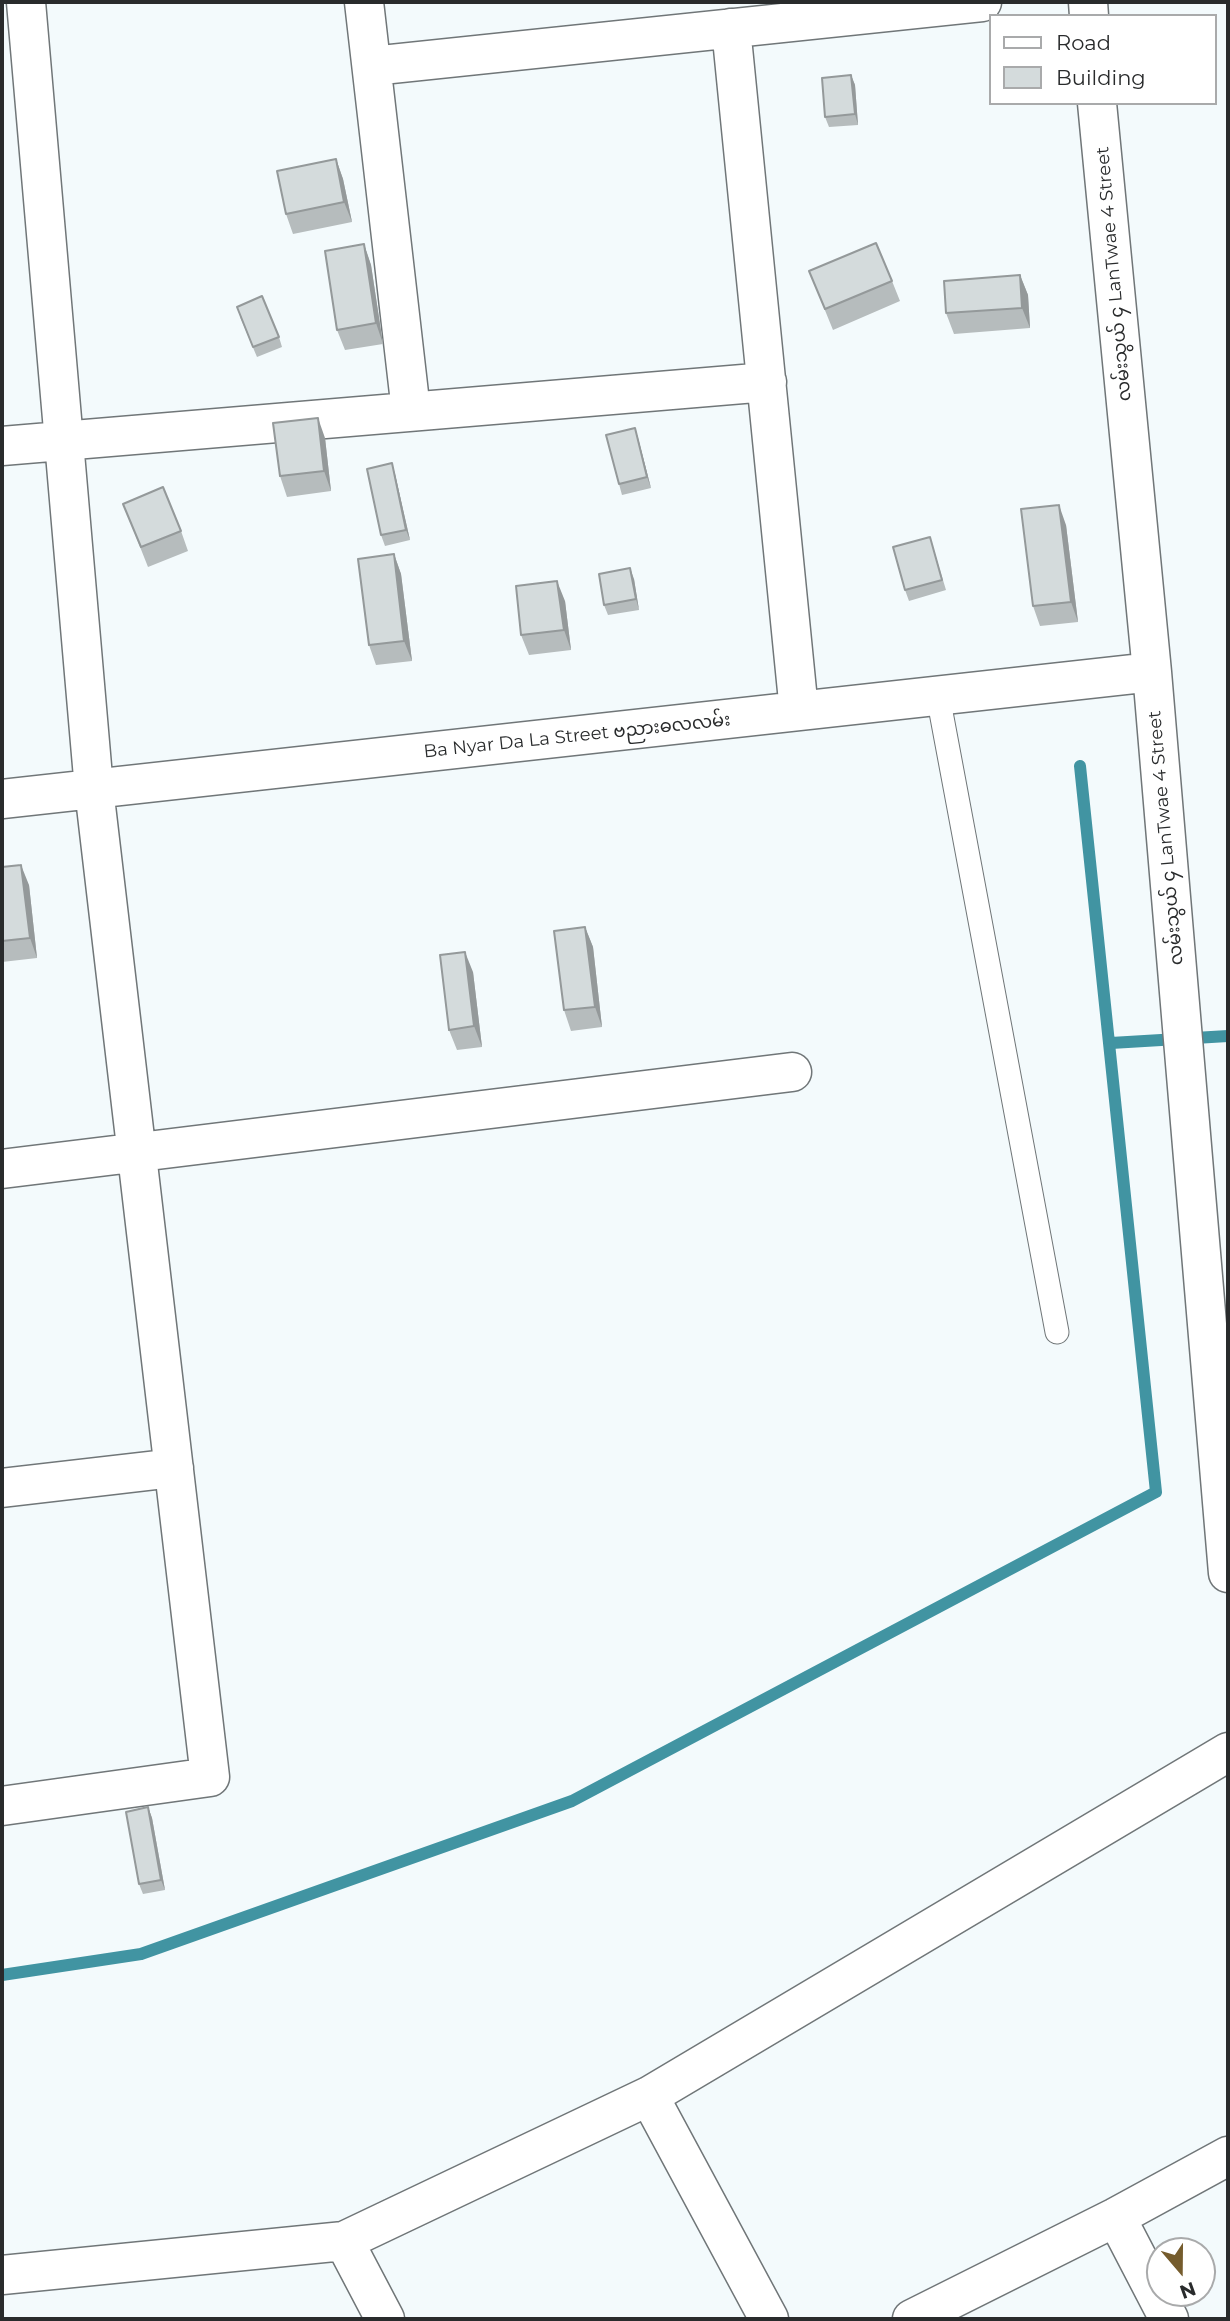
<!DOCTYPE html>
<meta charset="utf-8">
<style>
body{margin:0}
#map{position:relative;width:1230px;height:2321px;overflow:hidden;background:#f3fafc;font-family:Montserrat,sans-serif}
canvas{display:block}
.frame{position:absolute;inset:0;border:4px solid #292b2c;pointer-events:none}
.legend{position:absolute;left:989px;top:14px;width:228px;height:91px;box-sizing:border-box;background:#fff;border:2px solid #a9aaab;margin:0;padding:9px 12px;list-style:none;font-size:21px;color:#292b2c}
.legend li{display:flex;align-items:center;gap:14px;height:35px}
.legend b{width:35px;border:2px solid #a9aaab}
.north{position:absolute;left:1146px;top:2237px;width:70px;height:70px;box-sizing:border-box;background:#fff;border:2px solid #a9aaab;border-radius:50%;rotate:160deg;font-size:19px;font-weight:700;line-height:28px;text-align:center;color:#292b2c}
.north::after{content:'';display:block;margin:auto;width:24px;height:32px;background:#755c2d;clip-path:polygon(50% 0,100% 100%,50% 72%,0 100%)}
</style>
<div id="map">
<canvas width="1230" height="2321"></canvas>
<div class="frame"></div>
<ul class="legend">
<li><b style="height:9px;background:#fff"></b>Road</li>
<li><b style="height:19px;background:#d4dbdc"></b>Building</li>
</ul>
<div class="north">N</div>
</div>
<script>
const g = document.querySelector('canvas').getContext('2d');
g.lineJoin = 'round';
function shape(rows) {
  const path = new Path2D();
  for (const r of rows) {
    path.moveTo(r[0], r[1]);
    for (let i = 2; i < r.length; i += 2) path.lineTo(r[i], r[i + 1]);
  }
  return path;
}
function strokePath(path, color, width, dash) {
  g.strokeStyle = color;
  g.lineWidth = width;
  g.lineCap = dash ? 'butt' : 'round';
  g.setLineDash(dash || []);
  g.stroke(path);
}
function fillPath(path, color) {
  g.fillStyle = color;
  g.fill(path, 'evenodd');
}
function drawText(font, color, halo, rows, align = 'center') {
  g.font = font + ' Montserrat,"Noto Sans Myanmar",sans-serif';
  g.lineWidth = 5;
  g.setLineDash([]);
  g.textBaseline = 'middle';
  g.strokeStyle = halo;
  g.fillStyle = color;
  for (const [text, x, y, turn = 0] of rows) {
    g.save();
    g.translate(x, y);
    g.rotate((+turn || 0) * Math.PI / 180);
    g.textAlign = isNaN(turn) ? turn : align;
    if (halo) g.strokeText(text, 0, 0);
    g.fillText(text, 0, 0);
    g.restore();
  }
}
const stream = shape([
 [1111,1043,1228,1036],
 [2,1975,141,1954,572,1801,1156,1492,1080,766]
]);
const service = shape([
 [938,696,1057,1332]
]);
const minor = shape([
 [364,2,411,411],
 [1088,2,1089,16],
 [731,28,799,711],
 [372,66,982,2],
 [1097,103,1152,672,1228,1573],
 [2,446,767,382],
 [2,799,1152,672],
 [2,1169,792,1072],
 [2,1488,174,1468],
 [2,1806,210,1777,94,789,26,2],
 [649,2096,769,2319],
 [1116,2217,1169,2319],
 [344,2241,385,2319],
 [2,2275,344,2241,649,2096,1228,1752],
 [912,2319,1116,2217,1228,2156]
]);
const wall = shape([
 [851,75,855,85,858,125,829,127,825,117],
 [336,159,343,179,352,222,293,234,286,214],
 [364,244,371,265,383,344,345,350,337,330],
 [809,271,892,281,900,301,833,330],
 [1020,275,1028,295,1030,328,954,334,946,313],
 [240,317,279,337,282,347,257,357],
 [635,428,638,438,651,488,622,495,619,484],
 [325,438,331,491,287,497,280,476],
 [395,474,410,540,385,546,381,535],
 [123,504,181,531,188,551,148,567],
 [1066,525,1078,622,1040,626,1033,606],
 [930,537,946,590,909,601,905,590],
 [394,554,401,574,412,661,376,665,369,645],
 [634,579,639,610,608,615,604,605],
 [565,601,571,650,529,655,521,635],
 [2,867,29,885,37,958,2,962],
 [585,927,593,947,602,1027,571,1031,564,1010],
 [473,972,482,1047,457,1050,449,1030],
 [148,1807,152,1818,165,1890,143,1894,139,1884]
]);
const shadedWall = shape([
 [851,75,855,85,858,125,855,114],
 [336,159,343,179,352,222,344,202],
 [364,244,371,265,383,344,376,323],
 [1020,275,1028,295,1030,328,1022,308],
 [318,418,325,438,331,491,324,471],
 [635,428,638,438,651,488,647,477],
 [392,463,395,474,410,540,406,530],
 [1059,505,1066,525,1078,622,1071,602],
 [394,554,401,574,412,661,404,641],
 [630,568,634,579,639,610,636,599],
 [557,581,565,601,571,650,564,630],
 [21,865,29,885,37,958,30,938],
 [585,927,593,947,602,1027,595,1007],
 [465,952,473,972,482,1047,474,1026],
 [148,1807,152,1818,165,1890,161,1880]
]);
const building = shape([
 [851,75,855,114,825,117,822,78,851,75],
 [336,159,344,202,286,214,277,171,336,159],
 [876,243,892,281,825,309,809,271,876,243],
 [364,244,376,323,337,330,325,251,364,244],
 [1020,275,1022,308,946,313,944,281,1020,275],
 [262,296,279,337,253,347,237,307,262,296],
 [318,418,324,471,280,476,273,423,318,418],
 [635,428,647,477,619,484,606,435,635,428],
 [392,463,406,530,381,535,367,469,392,463],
 [163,487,181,531,141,547,123,504,163,487],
 [1059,505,1071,602,1033,606,1021,509,1059,505],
 [930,537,942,580,905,590,893,547,930,537],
 [394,554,404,641,369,645,358,559,394,554],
 [630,568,636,599,604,605,599,574,630,568],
 [557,581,564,630,521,635,516,586,557,581],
 [21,865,30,938,2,941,2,867,21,865],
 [585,927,595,1007,564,1010,554,931,585,927],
 [465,952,474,1026,449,1030,440,955,465,952],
 [148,1807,161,1880,139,1884,126,1812,148,1807]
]);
const streetNames = [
 ["လမ်းသွယ် ၄ LanTwae 4 Street",1114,274,-95],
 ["Ba Nyar Da La Street ဗညားဓလလမ်း",577,736,-6],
 ["လမ်းသွယ် ၄ LanTwae 4 Street",1166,838,-95]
];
strokePath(stream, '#4194a2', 12);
strokePath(service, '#707678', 25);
strokePath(minor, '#707678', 41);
strokePath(service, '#fff', 23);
strokePath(minor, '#fff', 38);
fillPath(wall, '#b6bcbd');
fillPath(shadedWall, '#94999a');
fillPath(building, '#d4dbdc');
strokePath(building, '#94999a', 2);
drawText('18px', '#292b2c', '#fff', streetNames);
</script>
